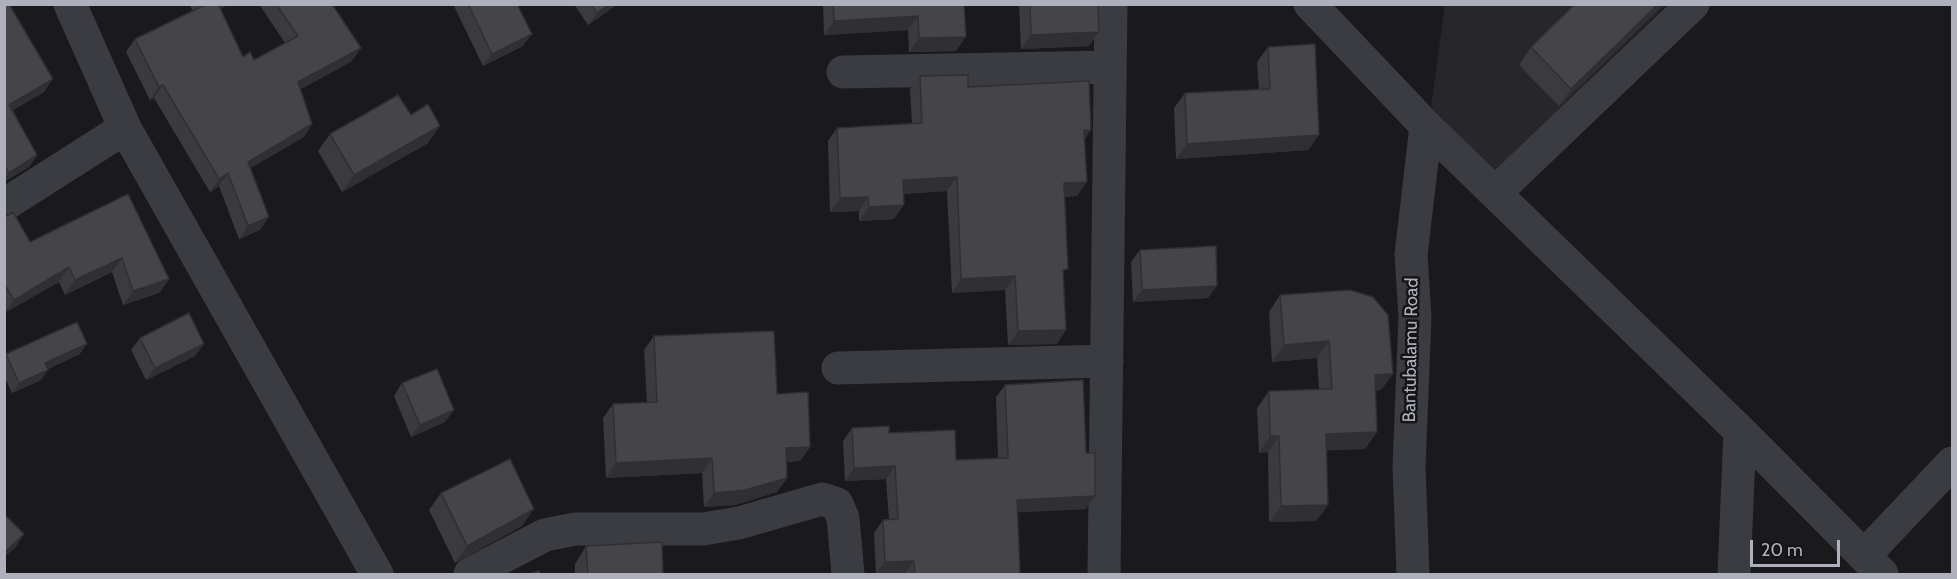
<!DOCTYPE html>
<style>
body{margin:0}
#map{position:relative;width:1957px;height:579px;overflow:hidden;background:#1a1a1c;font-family:Cabin,sans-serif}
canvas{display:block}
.frame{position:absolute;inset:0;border:6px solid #aeb1bb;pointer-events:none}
.scale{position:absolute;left:1750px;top:540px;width:90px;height:27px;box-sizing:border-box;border:3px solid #aeb1bb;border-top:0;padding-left:8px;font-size:18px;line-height:21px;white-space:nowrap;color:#aeb1bb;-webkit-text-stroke:4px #151517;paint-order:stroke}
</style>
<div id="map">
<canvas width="1957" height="579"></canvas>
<div class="frame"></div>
<div class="scale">20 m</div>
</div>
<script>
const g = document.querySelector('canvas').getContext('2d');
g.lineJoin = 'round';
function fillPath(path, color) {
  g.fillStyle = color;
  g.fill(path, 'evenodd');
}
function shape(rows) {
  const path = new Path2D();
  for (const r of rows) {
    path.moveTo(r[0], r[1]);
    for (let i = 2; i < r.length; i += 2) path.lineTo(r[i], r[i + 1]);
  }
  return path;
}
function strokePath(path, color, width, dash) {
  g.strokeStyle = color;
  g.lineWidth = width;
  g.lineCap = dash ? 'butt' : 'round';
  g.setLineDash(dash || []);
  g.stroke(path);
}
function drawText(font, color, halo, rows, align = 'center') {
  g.font = font + ' Cabin,sans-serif';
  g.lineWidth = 5;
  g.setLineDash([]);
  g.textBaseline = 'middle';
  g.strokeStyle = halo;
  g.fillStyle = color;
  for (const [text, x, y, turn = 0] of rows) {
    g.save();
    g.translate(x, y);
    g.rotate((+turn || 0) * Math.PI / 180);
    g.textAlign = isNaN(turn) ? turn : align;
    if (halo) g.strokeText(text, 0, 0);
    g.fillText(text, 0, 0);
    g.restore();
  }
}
const built = shape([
 [1445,5,1666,5,1494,173,1431,107]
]);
const minor = shape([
 [70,4,125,128,377,574],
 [1310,4,1426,126,1740,431,1882,574],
 [843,72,1110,67],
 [1495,193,1693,4],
 [4,205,125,128],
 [838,368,1107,361],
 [1864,556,1952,463],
 [470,574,545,535,575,529,703,529,739,523,822,499,837,504,843,518,848,574],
 [1104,574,1111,4],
 [1413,574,1409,466,1415,318,1411,255,1426,126],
 [1734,574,1740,431]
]);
const wall = shape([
 [4,4,44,92,13,110,37,155,29,167,4,182],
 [189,4,228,4,221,9,243,57,254,60,285,43,259,4,332,4,352,61,301,89,312,124,304,137,250,168,260,230,239,239,219,186,210,192,154,98,150,100,126,52,135,39,193,11],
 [453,4,517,4,523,46,483,66],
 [574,4,618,4,588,25],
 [823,4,964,4,956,51,909,52,908,30,824,35],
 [1019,4,1098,4,1099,32,1089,46,1021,49],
 [1575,4,1664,4,1559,106,1519,65,1531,47],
 [1268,47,1319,135,1308,150,1176,159,1174,108,1185,93,1259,90,1257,62],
 [920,76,968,87,1085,139,1077,196,1064,197,1064,275,1057,344,1008,345,1005,290,952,293,947,191,903,194,894,219,859,221,859,211,830,212,828,141,837,128,912,124,910,89],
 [330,134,428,143,342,192,318,151],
 [128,194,169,279,159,293,123,305,112,272,65,295,59,282,4,313,4,217,30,242],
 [1140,250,1208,298,1133,302,1131,262],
 [1280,295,1381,390,1375,391,1377,432,1365,449,1326,450,1328,505,1316,521,1269,522,1268,452,1259,453,1257,408,1269,391,1319,389,1317,358,1272,362,1269,312],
 [654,336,777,394,810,447,800,461,787,462,787,478,777,492,735,505,704,507,702,473,606,478,603,418,613,404,647,402,644,350],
 [140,338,204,344,195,356,146,380,131,350],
 [6,354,80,354,48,369,41,380,12,393,4,376,4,356],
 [402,383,445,422,411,437,394,396],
 [1005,385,1086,509,1017,512,1020,574,905,574,905,573,876,574,874,533,883,520,889,520,886,479,845,481,843,441,852,428,889,433,956,460,998,458,996,397],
 [441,493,522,526,455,563,429,510],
 [586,546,663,574,575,574,575,564]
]);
const shadedWall = shape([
 [217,4,228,4,209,16],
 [609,4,618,4,588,25,597,13],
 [1658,4,1664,4,1559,106,1571,89],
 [918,16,908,30,824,35,834,21],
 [1099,32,1089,46,1021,49,1031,35],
 [532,34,523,46,483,66,492,54],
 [966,37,956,51,909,52,919,38],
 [361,48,352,61,289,95,298,82],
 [53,79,44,92,4,115,9,105],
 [163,85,154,98,150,100,159,87],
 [312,124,304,137,239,175,248,162],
 [440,126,428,143,342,192,354,175],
 [1084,130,1091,130,1082,144],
 [1319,135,1308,150,1176,159,1187,144],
 [37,155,29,167,4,182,4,179,9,173],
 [228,173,219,186,210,192,219,179],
 [957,177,947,191,893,194,903,180],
 [1087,182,1077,196,1054,197,1064,183],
 [868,197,859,211,830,212,840,198],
 [904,205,894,219,859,221,869,207],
 [269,217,260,230,239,239,248,226],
 [122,258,112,272,65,295,75,280],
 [69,267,59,282,4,313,14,300],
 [1015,276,1005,290,952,293,961,279],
 [169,279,159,293,123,305,133,291],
 [1217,286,1208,298,1133,302,1142,290],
 [1066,330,1057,344,1008,345,1018,331],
 [1329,341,1317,358,1272,362,1284,345],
 [87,344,80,354,38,373,45,363],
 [204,344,195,356,146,380,155,368],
 [48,370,41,380,12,393,19,383],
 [1393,374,1381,390,1363,392,1375,375],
 [454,410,445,422,411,437,420,425],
 [1377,432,1365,449,1315,451,1326,434],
 [1270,436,1279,436,1268,452,1259,453],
 [810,447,800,461,776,463,786,448],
 [712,458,702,473,606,478,616,463],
 [895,466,886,479,845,481,854,468],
 [787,478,777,492,735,505,704,507,714,493],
 [1095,496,1086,509,1008,513,1017,500],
 [1328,505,1316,521,1269,522,1281,506],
 [534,509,522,526,455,563,467,546],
 [24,534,16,547,4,557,4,553],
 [914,561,905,573,876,574,885,562]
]);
const building = shape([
 [4,4,9,4,53,79,9,105,37,155,9,173,4,164,4,4],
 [205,4,218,4,243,57,250,52,254,60,298,36,276,4,332,4,361,48,298,82,312,124,248,162,269,217,248,226,228,173,219,179,163,85,159,87,135,39,205,5,205,4],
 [468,4,517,4,532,34,492,54,468,4],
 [591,4,609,4,597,13,591,4],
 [833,4,964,4,966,37,919,38,918,16,834,21,833,4],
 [1030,4,1098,4,1099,32,1031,35,1030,4],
 [1575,4,1658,4,1571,89,1531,47,1575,4],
 [1315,44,1319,135,1187,144,1185,93,1270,89,1268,47,1315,44],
 [968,75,968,87,1089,81,1091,130,1084,130,1087,182,1064,183,1068,269,1063,270,1066,330,1018,331,1015,276,961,279,957,177,903,180,904,205,869,207,868,197,840,198,837,128,922,123,920,76,968,75],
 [398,95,411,115,428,104,440,126,354,175,330,134,398,95],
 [128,194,169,279,133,291,122,258,75,280,69,267,14,300,4,284,4,217,13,212,30,242,128,194],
 [1216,246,1217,286,1142,290,1140,250,1216,246],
 [1350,290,1373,297,1388,315,1393,374,1375,375,1377,432,1326,434,1328,505,1281,506,1279,436,1270,436,1269,391,1332,389,1329,341,1284,345,1280,295,1350,290],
 [189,313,204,344,155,368,140,338,189,313],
 [77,322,87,344,45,363,48,370,19,383,6,354,77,322],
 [774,331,777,394,808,392,810,447,786,448,787,478,745,490,714,493,712,458,616,463,613,404,657,402,654,336,774,331],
 [437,369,454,410,420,425,402,383,437,369],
 [1083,380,1086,453,1095,453,1095,496,1017,500,1020,574,915,574,914,561,885,562,883,520,898,519,895,466,854,468,852,428,889,426,889,433,955,430,956,460,1008,458,1005,385,1083,380],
 [510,459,534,509,467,546,441,493,510,459],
 [4,514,24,534,4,553,4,514],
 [662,542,663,574,588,574,586,546,662,542],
 [539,571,540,574,529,574,539,571]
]);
const streetNames = [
 ["Bantubalamu Road",1411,350,-89]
];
fillPath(built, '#272629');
strokePath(minor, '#3b3c41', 33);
fillPath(wall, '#3b3b3f');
fillPath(shadedWall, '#303033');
fillPath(building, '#454549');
strokePath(building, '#303033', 1.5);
drawText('18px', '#aeb1bb', '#151517', streetNames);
</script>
